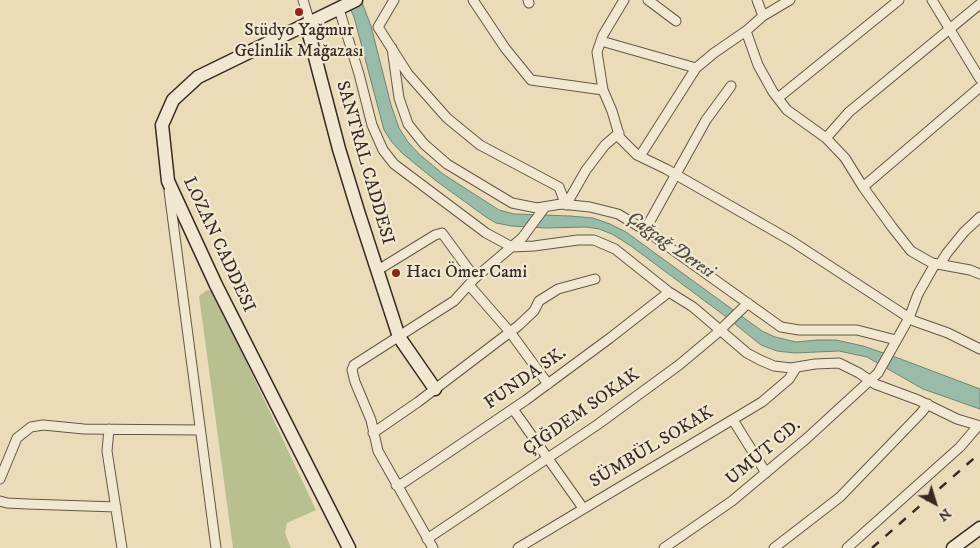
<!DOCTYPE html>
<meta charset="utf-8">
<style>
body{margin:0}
#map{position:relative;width:980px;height:548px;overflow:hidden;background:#ebdcb9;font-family:"IM FELL DW Pica",serif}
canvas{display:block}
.north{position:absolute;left:910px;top:478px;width:50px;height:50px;-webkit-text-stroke:4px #f2e8d2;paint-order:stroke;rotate:141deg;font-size:14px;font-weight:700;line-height:20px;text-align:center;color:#372a23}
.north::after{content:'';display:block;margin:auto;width:18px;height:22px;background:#372a23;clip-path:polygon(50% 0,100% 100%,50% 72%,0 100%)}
</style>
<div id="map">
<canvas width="980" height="548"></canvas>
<div class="north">N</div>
</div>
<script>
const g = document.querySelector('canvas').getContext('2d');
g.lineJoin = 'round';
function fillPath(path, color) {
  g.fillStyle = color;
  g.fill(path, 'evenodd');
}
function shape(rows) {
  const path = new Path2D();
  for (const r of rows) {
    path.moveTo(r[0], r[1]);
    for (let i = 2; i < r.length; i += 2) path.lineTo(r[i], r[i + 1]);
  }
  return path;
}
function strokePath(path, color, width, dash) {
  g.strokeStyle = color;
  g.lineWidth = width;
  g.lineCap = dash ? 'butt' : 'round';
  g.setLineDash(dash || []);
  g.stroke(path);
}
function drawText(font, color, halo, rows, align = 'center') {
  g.font = font + ' "IM FELL DW Pica",serif';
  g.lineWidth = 4.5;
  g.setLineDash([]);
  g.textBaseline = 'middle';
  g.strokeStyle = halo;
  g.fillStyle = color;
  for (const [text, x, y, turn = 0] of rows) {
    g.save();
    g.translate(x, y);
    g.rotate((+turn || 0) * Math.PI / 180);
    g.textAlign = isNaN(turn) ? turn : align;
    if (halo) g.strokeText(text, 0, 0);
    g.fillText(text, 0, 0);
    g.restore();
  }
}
const green = shape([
 [207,290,213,291,316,510,287,523,285,533,291,548,233,548,199,296]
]);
const water = shape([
 [346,0,361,0,371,26,391,105,399,128,408,142,419,154,443,174,499,210,514,214,570,216,593,218,610,224,626,232,762,331,775,337,796,342,818,340,836,340,863,346,898,358,980,389,980,409,923,389,867,357,839,351,795,353,777,351,761,345,725,316,631,246,612,234,599,229,586,227,546,228,512,226,496,223,486,217,435,180,402,153,391,141,384,130,354,17,346,0]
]);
const street = shape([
 [303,0,310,23],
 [394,0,378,27,408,74,447,118,480,145,559,187,566,205,586,170,605,145,619,133],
 [473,0,505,48,531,80,603,90,612,111,620,138,637,155,666,169,790,240,914,321,948,333,980,349],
 [528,0,529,3],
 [648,0,676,21],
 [757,0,763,16],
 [932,0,980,79],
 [339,9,359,74,372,125,383,150,394,164,486,233,512,247,534,246,578,240,594,240,615,249,669,292,693,307,747,353,760,360,774,366,791,368,815,364,839,363,859,373,875,384,918,400,957,419,980,426],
 [746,31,758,65,773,92,787,110,826,138,845,158,863,187,892,227,911,251,932,263,970,270,980,274],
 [601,41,696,68],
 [392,48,399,98,408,124,424,144,447,164,512,203,537,208,561,204,590,207,618,214,645,230,781,327,799,330,857,330,896,340],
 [603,90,597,52,603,35,624,0],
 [778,98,899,0],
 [826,138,849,112,980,4],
 [640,156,696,68,714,53,746,31,763,16,790,0],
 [863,187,980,87],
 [169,191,216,548],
 [645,230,706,120,731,86],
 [940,264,947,253,964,232,980,217],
 [378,270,435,235,442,233,475,278],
 [469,285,510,332,548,384],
 [513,409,583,508],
 [733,420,766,473],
 [109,429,107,451,122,548],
 [373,433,418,402,518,326,534,311,539,301,558,289,595,279],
 [0,479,17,438,31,427,43,425,84,429,200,430],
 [396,485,403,483,433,463,526,400,610,338,669,292],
 [0,501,7,503,27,504,116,507],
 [427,539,597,425,679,365,716,334,748,303],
 [433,548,378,451,371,420,355,382,352,370,354,365,454,301,475,278,522,238,545,207],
 [518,548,762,402,789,379,796,368],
 [664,548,732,501,806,439,878,373,909,318,918,294,935,264],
 [774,548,840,497,921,413,928,404],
 [847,548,960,447,978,426]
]);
const secondary = shape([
 [310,23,309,34,339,149,358,211,399,337,435,389],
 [349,548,216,285,168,181,162,125,173,100,198,77,356,0],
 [953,548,980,528]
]);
const rail = shape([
 [872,548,980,453]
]);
const markers = [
 [299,12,5,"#8f2418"],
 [396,273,5,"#8f2418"]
];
const poiNames = [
 ["Stüdyo Yağmur",299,31],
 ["Gelinlik Mağazası",299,52],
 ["Hacı Ömer Cami",406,273,"left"]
];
const streetNames = [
 ["SANTRAL CADDESI",364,163,74],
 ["LOZAN CADDESI",218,245,65],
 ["FUNDA SK.",526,379,-35],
 ["ÇIĞDEM SOKAK",582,413,-35],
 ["SÜMBÜL SOKAK",652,448,-31],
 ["UMUT CD.",764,453,-40]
];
const waterNames = [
 ["Çağçağ Deresi",670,246,35]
];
fillPath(green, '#b8c08f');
fillPath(water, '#99bca9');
strokePath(water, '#728273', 1);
strokePath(street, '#645648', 11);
strokePath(secondary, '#372a23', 15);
strokePath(street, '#f2e8d2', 9);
strokePath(secondary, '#f2e8d2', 12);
strokePath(rail, '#372a23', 2.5, [9, 9]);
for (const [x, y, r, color] of markers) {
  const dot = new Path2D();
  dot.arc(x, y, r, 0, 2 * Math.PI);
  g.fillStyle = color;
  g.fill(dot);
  strokePath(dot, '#f2e8d2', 2);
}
drawText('18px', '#372a23', '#f2e8d2', poiNames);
drawText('18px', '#372a23', '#f2e8d2', streetNames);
drawText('italic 19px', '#504e44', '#f2e8d2', waterNames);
</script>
